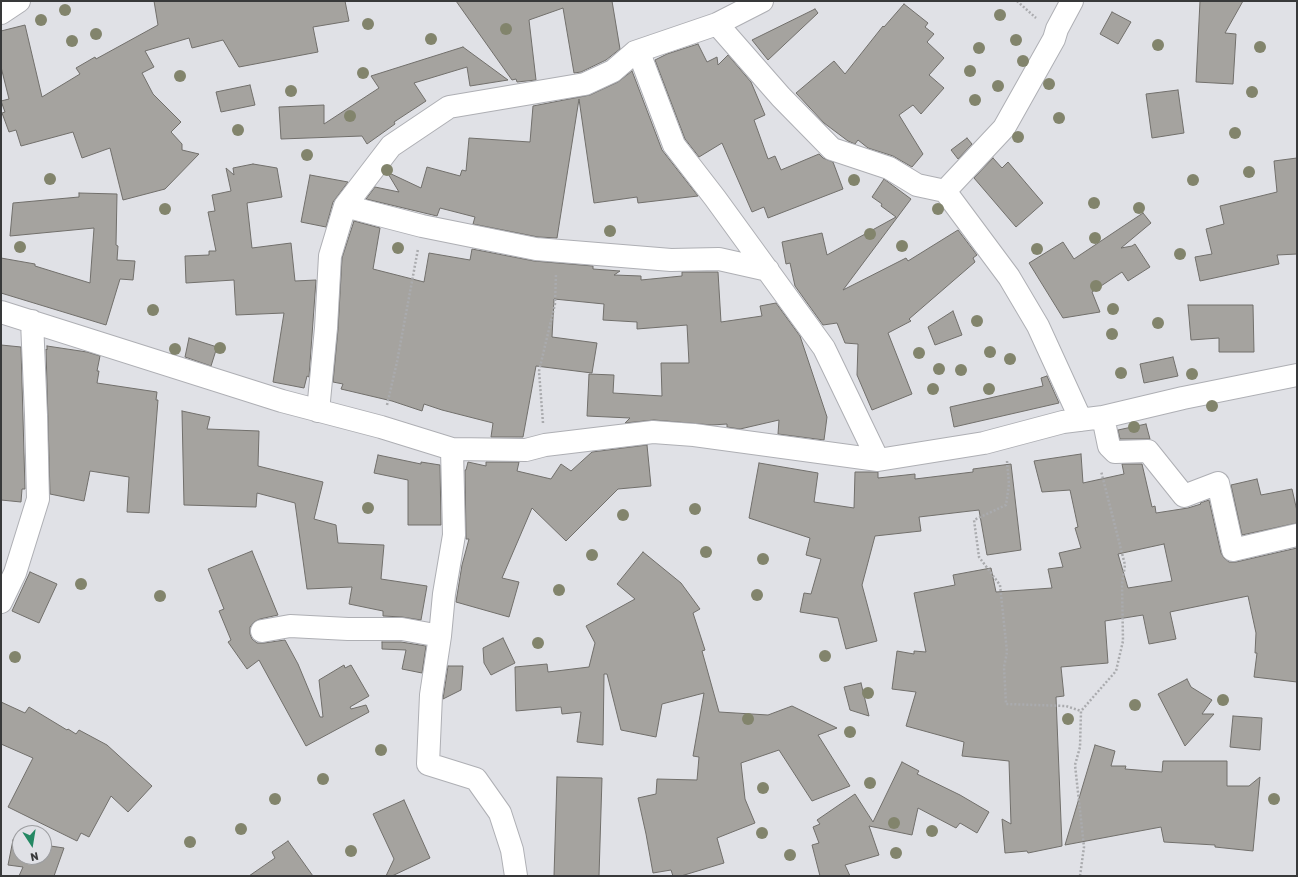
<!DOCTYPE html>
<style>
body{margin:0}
#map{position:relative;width:1298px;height:877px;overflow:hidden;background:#e0e1e6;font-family:Rubik,sans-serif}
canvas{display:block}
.frame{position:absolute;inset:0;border:2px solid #38393a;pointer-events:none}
.north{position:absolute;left:12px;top:825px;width:40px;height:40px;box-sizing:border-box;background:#e0e1e6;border:1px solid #9d9ea1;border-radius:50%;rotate:168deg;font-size:11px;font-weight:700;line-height:16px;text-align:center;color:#38393a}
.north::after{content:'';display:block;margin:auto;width:14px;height:18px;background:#248863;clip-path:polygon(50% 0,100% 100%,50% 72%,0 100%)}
</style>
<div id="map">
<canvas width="1298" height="877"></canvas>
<div class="frame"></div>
<div class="north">N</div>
</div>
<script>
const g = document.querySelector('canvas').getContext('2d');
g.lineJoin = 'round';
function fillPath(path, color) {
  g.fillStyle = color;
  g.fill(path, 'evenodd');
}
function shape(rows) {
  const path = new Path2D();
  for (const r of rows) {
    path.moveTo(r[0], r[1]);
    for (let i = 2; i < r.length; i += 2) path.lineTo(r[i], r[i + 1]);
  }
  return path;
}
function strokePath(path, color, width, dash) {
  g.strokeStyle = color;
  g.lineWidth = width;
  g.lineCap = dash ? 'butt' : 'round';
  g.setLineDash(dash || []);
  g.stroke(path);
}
const building = shape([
 [154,1,345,1,349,21,313,27,318,52,239,67,223,40,192,48,189,38,145,51,154,67,142,73,153,94,181,122,171,132,182,144,182,150,199,154,165,189,123,200,110,148,82,158,73,132,21,146,16,130,9,132,2,113,5,112,1,101,9,99,1,67,1,31,25,25,42,97,80,74,76,68,95,57,96,59,158,25,154,1],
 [456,1,612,1,620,49,606,60,581,72,574,73,563,8,529,20,536,80,517,82,516,79,512,80,456,1],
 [1200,1,1243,1,1225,33,1236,34,1233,84,1196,82,1200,1],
 [904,4,928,23,925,27,934,34,927,42,944,58,929,75,944,88,921,114,913,105,899,115,923,154,912,167,893,156,868,148,858,140,855,144,848,141,824,123,796,93,834,61,845,74,883,26,884,27,904,4],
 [815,9,818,13,768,60,752,40,815,9],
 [1112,12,1131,22,1118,44,1100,34,1112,12],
 [698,44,707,62,717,57,718,65,728,55,751,82,765,115,754,120,768,159,775,156,781,170,819,154,823,158,833,162,843,189,768,218,764,207,752,212,722,143,699,157,685,139,655,60,667,54,698,44],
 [463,47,508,80,470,86,467,67,414,83,426,101,394,122,395,124,367,144,362,136,281,139,279,107,324,105,324,124,379,88,371,76,463,47],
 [632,71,662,150,698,196,638,203,637,197,594,203,579,99,557,238,538,237,473,224,475,217,440,208,437,216,366,199,375,187,399,192,387,172,421,188,427,167,460,176,462,170,466,171,469,138,530,142,533,106,590,95,618,82,632,71],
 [250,85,255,105,221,112,216,92,250,85],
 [1178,90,1184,133,1152,138,1146,94,1178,90],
 [967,138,972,144,958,159,951,150,967,138],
 [993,158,1002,168,1008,162,1043,203,1016,227,974,178,993,158],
 [1297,158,1297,254,1277,255,1279,264,1200,281,1195,257,1212,254,1206,229,1224,224,1220,206,1277,192,1274,161,1297,158],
 [253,164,277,168,282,197,247,203,252,248,291,243,295,281,316,280,309,377,307,376,304,388,273,382,284,313,236,315,234,280,186,283,185,256,209,255,209,251,216,251,208,212,215,211,212,195,231,191,226,168,234,175,233,168,253,164],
 [310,175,348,182,333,202,326,227,301,222,310,175],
 [884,179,911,199,843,290,906,258,908,261,958,230,977,255,973,258,975,262,909,319,911,321,888,333,912,394,872,410,857,375,858,344,845,343,837,323,823,325,795,286,790,263,786,264,782,242,822,233,827,255,896,217,881,206,882,204,872,197,884,179],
 [79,193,117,194,116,245,118,246,117,260,135,261,133,280,120,279,106,325,1,293,1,258,35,264,35,266,90,283,94,228,10,236,13,203,79,197,79,193],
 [1143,213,1151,223,1121,248,1132,246,1135,244,1150,267,1128,281,1122,272,1092,292,1100,312,1063,318,1029,263,1063,242,1074,259,1143,213],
 [354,221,380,228,373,269,424,282,429,253,470,260,472,249,534,261,593,266,593,269,620,271,614,275,641,276,641,280,682,276,682,272,718,272,721,322,762,316,760,306,776,303,800,336,827,417,824,440,778,434,779,420,740,429,727,427,727,424,712,425,654,420,625,423,630,418,587,416,589,374,614,375,613,393,662,396,661,363,689,363,687,325,637,329,637,322,603,320,604,304,554,299,552,337,597,343,592,373,536,366,523,437,491,437,493,423,442,410,424,404,422,411,392,401,341,389,343,384,333,382,338,329,342,258,354,221],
 [1188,305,1253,305,1254,352,1219,352,1219,338,1191,340,1188,305],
 [953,311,962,335,935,345,928,327,953,311],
 [189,338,217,347,211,366,185,357,189,338],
 [1,345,21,347,25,489,22,489,21,502,1,500,1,345],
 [47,346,87,352,100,356,97,371,99,371,97,383,157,392,156,400,158,400,149,513,127,512,129,477,90,471,84,501,50,494,46,349,47,350,47,346],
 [1173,357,1178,376,1144,383,1140,364,1173,357],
 [1047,376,1059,403,954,427,950,407,1043,386,1041,378,1047,376],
 [182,411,210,417,207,429,259,431,258,466,323,482,314,519,336,525,338,543,384,545,381,579,427,586,421,620,402,617,383,616,383,611,349,604,352,587,307,589,295,503,257,493,256,507,184,505,182,411],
 [1146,424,1150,439,1120,439,1118,430,1146,424],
 [647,445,651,486,618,489,566,541,532,508,502,578,519,582,509,617,456,602,462,565,469,539,466,539,465,470,466,470,468,462,486,466,486,462,519,462,517,471,551,479,561,464,571,471,592,452,647,445],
 [1081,454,1083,483,1124,474,1122,464,1142,464,1152,507,1155,506,1156,513,1188,508,1201,504,1200,503,1209,500,1221,553,1224,558,1229,562,1236,562,1297,548,1297,682,1254,677,1257,653,1255,653,1256,633,1248,596,1170,612,1176,639,1149,644,1143,615,1105,621,1108,663,1061,667,1064,696,1056,697,1062,846,1028,853,1027,851,1005,853,1002,819,1011,824,1009,761,962,756,964,742,906,726,916,692,892,689,897,651,914,654,914,651,926,652,914,593,955,585,953,575,991,568,996,592,1052,588,1048,569,1063,567,1059,553,1081,548,1075,528,1078,527,1070,490,1042,492,1034,461,1081,454],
 [1164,544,1172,581,1128,588,1118,554,1164,544],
 [378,455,421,464,421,462,440,465,441,525,408,525,408,480,374,473,378,455],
 [759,463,818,473,814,502,854,508,855,472,878,472,878,478,915,474,915,479,973,472,973,469,1011,464,1021,550,987,555,979,510,919,517,921,531,875,536,862,585,877,641,846,649,838,618,800,612,804,593,811,594,821,559,806,555,810,538,749,518,759,463],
 [1257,479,1261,495,1292,489,1297,511,1297,523,1242,535,1231,485,1257,479],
 [252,551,278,615,260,619,254,622,250,627,250,634,252,639,257,643,264,643,285,640,298,664,320,717,323,717,319,680,344,665,345,668,351,665,369,696,350,707,351,709,366,705,369,712,306,746,259,660,247,669,228,642,231,640,219,611,224,609,208,569,252,551],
 [643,552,681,583,700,609,693,613,705,650,702,651,719,712,768,715,792,706,837,728,818,735,850,786,812,801,779,750,741,763,745,799,755,823,717,838,724,863,681,876,673,876,671,870,653,873,646,834,638,798,656,794,657,779,697,780,699,757,693,756,704,693,662,704,656,737,621,730,607,674,604,674,603,745,577,742,581,712,562,714,561,707,516,711,515,667,547,664,548,672,589,667,595,643,586,626,635,599,617,584,643,552],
 [30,572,57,584,39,623,12,611,30,572],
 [503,638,515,663,491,675,484,663,483,648,503,638],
 [382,642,401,642,426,646,422,673,402,669,406,650,382,649,382,642],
 [448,666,463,666,461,690,443,699,448,666],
 [1187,679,1191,687,1212,700,1202,714,1214,714,1185,746,1158,694,1187,679],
 [861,683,869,716,850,710,844,687,861,683],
 [1,702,25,713,29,707,67,730,68,729,76,734,79,730,107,745,152,786,128,812,111,796,89,837,81,833,77,841,8,807,33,758,1,744,1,702],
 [1233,716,1262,718,1260,750,1230,747,1233,716],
 [1095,745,1115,751,1111,766,1126,766,1125,769,1162,772,1163,761,1227,761,1227,786,1249,786,1260,777,1253,851,1215,847,1215,845,1164,842,1161,827,1065,845,1095,745],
 [902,762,919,771,917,774,960,795,989,812,977,833,960,823,956,828,918,808,912,835,869,826,879,855,845,865,850,876,820,876,812,845,819,843,813,827,820,824,817,820,855,794,873,822,902,762],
 [557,777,602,778,599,876,554,876,557,777],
 [404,800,430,858,392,876,386,876,394,859,373,814,404,800],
 [13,840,20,841,20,857,44,857,44,845,64,848,54,876,19,876,23,867,8,865,13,840],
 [288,841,313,876,249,876,275,858,272,852,288,841]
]);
const path = shape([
 [1017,1,1036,18],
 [387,405,397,362,418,249],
 [543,423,539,371,555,304,556,274],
 [1007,461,1009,484,1006,505,974,520,979,557,1000,585,1007,652,1004,667,1006,704,1066,706,1081,711],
 [1080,876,1084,847,1075,765,1080,747,1081,711,1116,671,1123,641,1122,584,1125,565,1101,471]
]);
const street = shape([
 [1,13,19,1],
 [717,24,781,97,832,149,889,168,917,185,945,191,1009,277,1038,326,1081,420],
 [635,52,641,58,674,145,715,198,824,348,878,460],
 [945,191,1004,128,1054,39,1057,29,1072,1],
 [345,206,422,226,536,249,671,260,719,259,768,270],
 [1,312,282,401,381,427,452,449,526,450,545,445,653,432,694,435,878,460,984,443,1063,422,1103,417,1183,398,1297,375],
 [318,411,326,328,330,256,345,206,391,146,449,107,585,84,613,71,635,52,717,24,762,1],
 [1103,417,1109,446,1115,452,1148,451,1184,496,1218,483,1233,550,1297,535],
 [1,602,15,573,38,499,36,415,32,321],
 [262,631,290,626,348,629,402,629,440,636,444,594,454,535,452,449],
 [440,636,431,695,428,764,476,779,500,813,512,850,516,876]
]);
const trees = [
 [65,10],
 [1000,15],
 [41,20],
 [368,24],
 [506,29],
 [96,34],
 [431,39],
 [1016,40],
 [72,41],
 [1158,45],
 [1260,47],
 [979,48],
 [1023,61],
 [970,71],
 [363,73],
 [180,76],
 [1049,84],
 [998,86],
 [291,91],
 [1252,92],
 [975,100],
 [350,116],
 [1059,118],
 [238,130],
 [1235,133],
 [1018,137],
 [307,155],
 [387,170],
 [1249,172],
 [50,179],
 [854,180],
 [1193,180],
 [1094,203],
 [1139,208],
 [165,209],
 [938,209],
 [610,231],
 [870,234],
 [1095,238],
 [902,246],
 [20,247],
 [398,248],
 [1037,249],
 [1180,254],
 [1096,286],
 [1113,309],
 [153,310],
 [977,321],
 [1158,323],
 [1112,334],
 [220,348],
 [175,349],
 [990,352],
 [919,353],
 [1010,359],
 [939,369],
 [961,370],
 [1121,373],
 [1192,374],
 [933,389],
 [989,389],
 [1212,406],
 [1134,427],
 [368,508],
 [695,509],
 [623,515],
 [706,552],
 [592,555],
 [763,559],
 [81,584],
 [559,590],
 [757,595],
 [160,596],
 [538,643],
 [825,656],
 [15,657],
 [868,693],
 [1223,700],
 [1135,705],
 [748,719],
 [1068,719],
 [850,732],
 [381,750],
 [323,779],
 [870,783],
 [763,788],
 [275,799],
 [1274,799],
 [894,823],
 [241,829],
 [932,831],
 [762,833],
 [190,842],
 [351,851],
 [896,853],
 [790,855]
];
fillPath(building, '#a5a39f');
strokePath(building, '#716f6b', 1);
strokePath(street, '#aeafb4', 24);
strokePath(path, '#aaabae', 2.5, [2, 2]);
strokePath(street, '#fff', 22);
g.fillStyle = '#82846c';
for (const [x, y] of trees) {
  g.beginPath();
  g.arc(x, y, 6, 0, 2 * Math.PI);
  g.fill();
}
</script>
